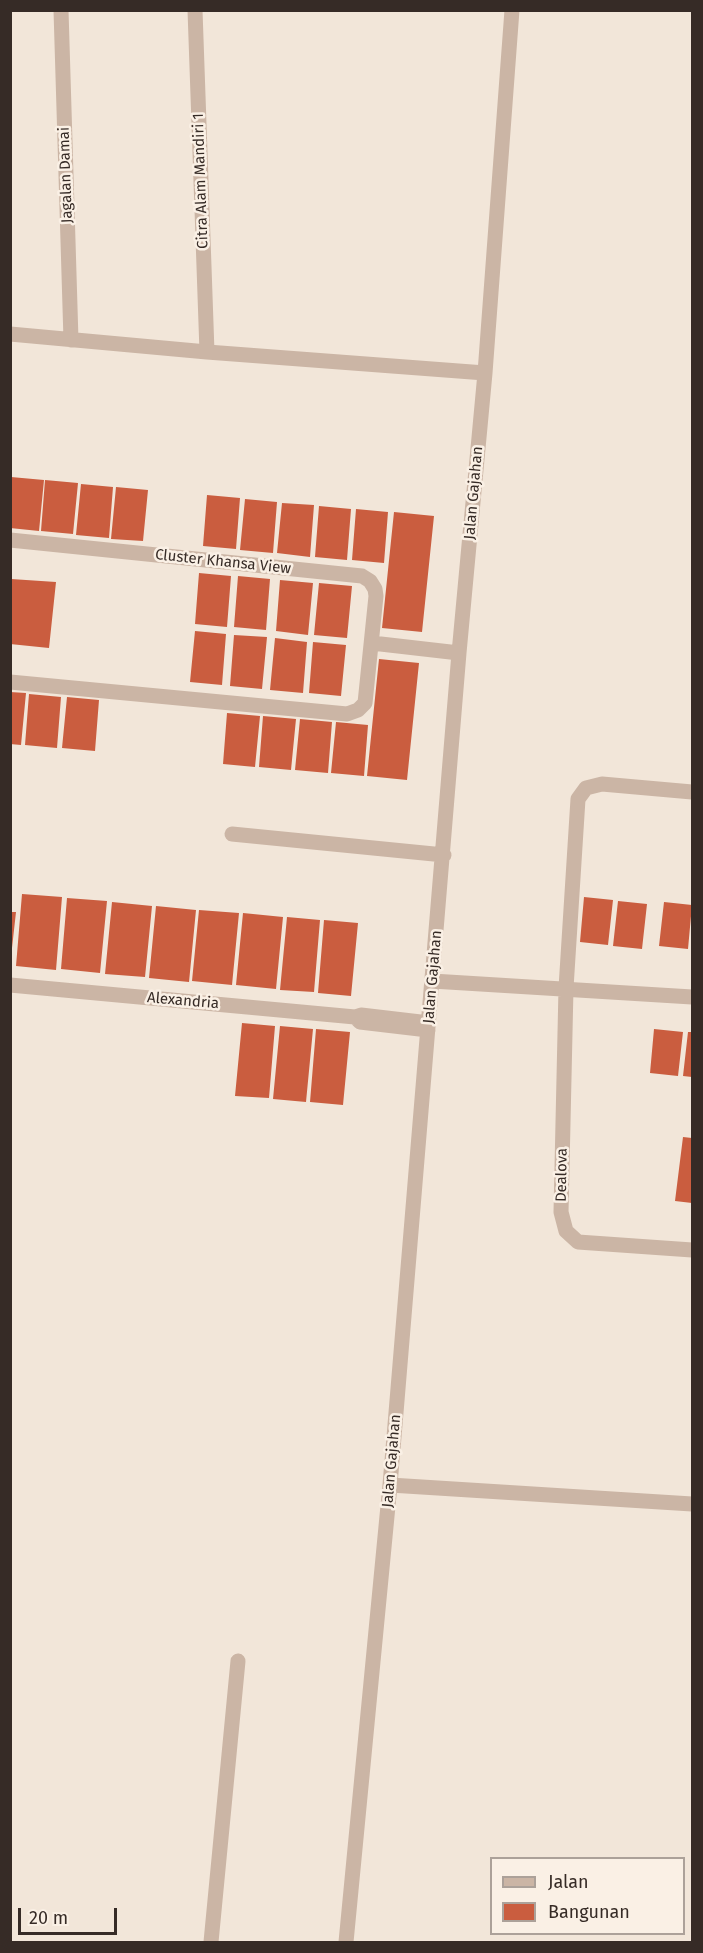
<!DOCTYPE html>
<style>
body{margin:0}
#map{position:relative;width:703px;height:1953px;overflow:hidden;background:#f2e6d9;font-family:"Fira Sans",sans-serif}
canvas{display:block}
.frame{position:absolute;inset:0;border:12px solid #362b26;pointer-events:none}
.legend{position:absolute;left:490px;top:1857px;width:195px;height:78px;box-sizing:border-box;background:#faf0e5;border:2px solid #aca199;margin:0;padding:8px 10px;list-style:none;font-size:18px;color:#362b26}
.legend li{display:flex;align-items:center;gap:12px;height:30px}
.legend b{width:30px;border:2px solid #aca199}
.scale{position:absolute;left:18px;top:1908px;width:99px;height:27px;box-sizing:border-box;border:3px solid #362b26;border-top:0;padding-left:8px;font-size:18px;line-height:21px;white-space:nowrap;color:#362b26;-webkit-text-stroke:4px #faf0e5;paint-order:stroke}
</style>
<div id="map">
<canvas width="703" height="1953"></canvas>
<div class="frame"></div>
<ul class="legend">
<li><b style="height:8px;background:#cbb5a5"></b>Jalan</li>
<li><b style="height:16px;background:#ca5d3f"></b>Bangunan</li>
</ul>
<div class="scale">20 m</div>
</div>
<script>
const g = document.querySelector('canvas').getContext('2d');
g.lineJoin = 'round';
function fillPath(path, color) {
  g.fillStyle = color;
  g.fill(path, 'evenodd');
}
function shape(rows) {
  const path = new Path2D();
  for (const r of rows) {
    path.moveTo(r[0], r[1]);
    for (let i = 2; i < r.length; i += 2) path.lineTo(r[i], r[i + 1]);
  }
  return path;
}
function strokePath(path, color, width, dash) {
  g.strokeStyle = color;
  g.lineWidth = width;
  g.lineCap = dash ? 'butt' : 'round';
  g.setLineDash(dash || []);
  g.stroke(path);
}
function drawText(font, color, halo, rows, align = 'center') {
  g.font = font + ' "Fira Sans",sans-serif';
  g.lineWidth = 5;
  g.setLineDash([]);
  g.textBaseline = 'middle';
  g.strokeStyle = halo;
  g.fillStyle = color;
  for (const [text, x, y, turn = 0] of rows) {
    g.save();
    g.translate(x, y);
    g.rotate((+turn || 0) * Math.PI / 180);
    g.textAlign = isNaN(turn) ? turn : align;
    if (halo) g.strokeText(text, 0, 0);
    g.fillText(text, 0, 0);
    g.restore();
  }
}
const building = shape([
 [11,477,44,480,39,531,10,528],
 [45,480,78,483,73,534,41,531],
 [81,484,113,487,109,538,76,535],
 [116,487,148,490,143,541,111,539],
 [207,495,240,498,236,549,203,546],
 [245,499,277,502,273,553,240,550],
 [282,503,314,505,310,557,277,553],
 [319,506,351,509,347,560,315,557],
 [356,509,388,512,384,563,352,560],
 [394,512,434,516,422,632,382,628],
 [199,573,231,576,227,627,195,624],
 [238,576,270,579,266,630,234,627],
 [11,579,56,582,49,648,10,644],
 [280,580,313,583,308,635,276,631],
 [319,583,352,586,347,638,314,635],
 [195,631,226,634,222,685,190,682],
 [234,635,267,637,262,689,230,686],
 [275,638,307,642,303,693,270,690],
 [313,642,346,645,341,696,309,693],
 [379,659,419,663,407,780,367,776],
 [10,692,26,693,21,745,10,744],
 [29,694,61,697,57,748,25,745],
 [67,697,99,700,95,751,62,748],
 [227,713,260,716,255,767,223,764],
 [263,716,296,719,291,770,259,767],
 [300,719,332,722,328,773,295,770],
 [336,722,368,725,364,776,331,773],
 [22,894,62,897,56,970,16,966],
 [584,897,613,900,608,945,580,942],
 [67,898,107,901,100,973,61,969],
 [618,901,647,904,642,949,613,946],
 [112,902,152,906,145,977,105,974],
 [664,902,692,905,688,949,659,946],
 [156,906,196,910,189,982,149,978],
 [199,910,239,913,232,985,192,981],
 [10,912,16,912,12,948,10,947],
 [243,913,283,917,276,989,236,985],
 [287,917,320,920,314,992,280,990],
 [324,920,358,923,351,996,318,993],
 [242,1023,275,1026,269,1098,235,1096],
 [280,1026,313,1029,306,1102,273,1099],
 [316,1029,350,1032,343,1105,310,1102],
 [654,1029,683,1032,678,1076,650,1073],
 [688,1032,692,1032,692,1077,683,1076],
 [683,1137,692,1138,692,1203,675,1201]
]);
const minor = shape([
 [61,10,71,340],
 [195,10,207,352],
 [10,334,207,352,485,373],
 [10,540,362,576,370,581,375,589,376,596,365,703,358,710,347,714,10,682],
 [372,643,459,653],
 [692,792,602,784,586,788,578,799,566,988,561,1212,566,1231,578,1242,692,1250],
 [232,834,444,855],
 [432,981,692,997],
 [10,985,355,1017],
 [428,1030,360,1022,355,1017,361,1015,429,1023],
 [390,1485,692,1504],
 [211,1942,238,1661],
 [346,1942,390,1485,459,653,485,373,512,10]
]);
const streetNames = [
 ["Jagalan Damai",66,175,-92],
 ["Citra Alam Mandiri 1",201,181,-92],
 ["Jalan Gajahan",474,493,-85],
 ["Cluster Khansa View",223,562,6],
 ["Jalan Gajahan",433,977,-85],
 ["Alexandria",183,1001,5],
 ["Dealova",562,1175,-89],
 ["Jalan Gajahan",392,1461,-85]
];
fillPath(building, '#ca5d3f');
strokePath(minor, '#cbb5a5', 15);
drawText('15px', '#362b26', '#faf0e5', streetNames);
</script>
